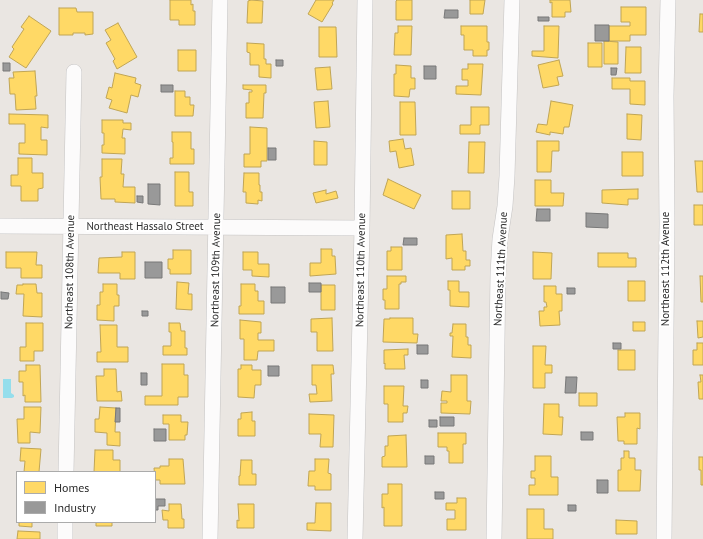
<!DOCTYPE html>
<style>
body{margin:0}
#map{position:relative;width:703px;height:539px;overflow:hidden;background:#eae6e2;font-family:"PT Sans",sans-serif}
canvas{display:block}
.legend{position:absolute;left:16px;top:471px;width:140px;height:52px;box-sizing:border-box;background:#fff;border:1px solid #ababab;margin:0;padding:5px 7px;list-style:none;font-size:12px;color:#2c2c2c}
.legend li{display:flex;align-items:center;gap:8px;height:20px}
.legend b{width:20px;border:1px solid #ababab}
</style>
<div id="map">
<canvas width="703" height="539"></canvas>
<ul class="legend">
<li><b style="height:11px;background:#ffd966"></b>Homes</li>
<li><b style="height:11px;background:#999"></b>Industry</li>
</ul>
</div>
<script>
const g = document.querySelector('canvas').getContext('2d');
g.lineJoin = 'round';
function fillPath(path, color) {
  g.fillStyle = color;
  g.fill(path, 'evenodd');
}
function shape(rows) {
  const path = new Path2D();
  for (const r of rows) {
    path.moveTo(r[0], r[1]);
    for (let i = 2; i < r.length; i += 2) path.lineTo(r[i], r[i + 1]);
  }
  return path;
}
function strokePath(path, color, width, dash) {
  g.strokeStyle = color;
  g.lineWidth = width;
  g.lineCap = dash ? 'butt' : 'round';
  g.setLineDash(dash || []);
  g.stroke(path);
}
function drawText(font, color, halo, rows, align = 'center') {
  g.font = font + ' "PT Sans",sans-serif';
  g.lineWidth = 4;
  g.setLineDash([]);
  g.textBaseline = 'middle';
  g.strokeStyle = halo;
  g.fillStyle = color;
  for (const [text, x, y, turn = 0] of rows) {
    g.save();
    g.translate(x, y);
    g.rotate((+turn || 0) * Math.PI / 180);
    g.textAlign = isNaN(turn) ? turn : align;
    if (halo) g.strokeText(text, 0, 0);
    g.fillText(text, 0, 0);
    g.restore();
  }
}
const water = shape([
 [3,379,11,379,11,393,14,395,14,397,12,398,3,398]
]);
const homes = shape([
 [170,0,191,0,191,5,193,4,193,11,195,11,195,25,179,25,179,20,170,20,170,0],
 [251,0,263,1,262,23,247,23,248,1,251,0],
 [316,0,334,0,332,3,333,4,322,22,308,14,316,0],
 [397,0,412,0,412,20,396,20,396,1,397,0],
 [470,0,485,0,483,14,470,14,470,0],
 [550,0,570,0,571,12,565,12,565,17,552,17,552,2,550,3,550,0],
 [621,7,646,7,646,35,630,35,630,41,609,41,609,26,630,26,630,22,621,22,621,7],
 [59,8,76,8,77,12,93,12,93,34,85,35,85,33,73,33,73,35,59,35,59,8],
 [700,14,703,14,703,32,699,32,700,14],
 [29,16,51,31,26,68,9,57,14,49,12,47,24,29,21,27,29,16],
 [118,23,137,57,117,69,113,61,115,59,106,43,111,40,105,30,118,23],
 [398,26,412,26,411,55,394,55,395,33,398,33,398,26],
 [461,26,487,26,487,42,489,42,489,50,487,50,487,56,473,56,473,50,464,50,464,35,461,35,461,26],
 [544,26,559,26,558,58,532,56,532,51,544,51,544,26],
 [319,27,336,27,337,57,319,57,319,27],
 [604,41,618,42,618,64,604,64,604,41],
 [247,43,264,44,264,59,266,59,266,64,271,64,271,78,259,77,259,65,250,65,250,53,247,52,247,43],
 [588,43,602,43,602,67,588,67,588,43],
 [626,47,641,47,641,73,625,73,626,47],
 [178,50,196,50,196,71,178,71,178,50],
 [559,60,563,76,557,77,559,85,543,88,538,65,559,60],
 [468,64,483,64,481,95,456,94,456,86,468,86,468,80,462,80,462,69,468,69,468,64],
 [396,65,411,66,411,78,415,78,415,89,410,89,409,97,394,96,394,74,396,74,396,65],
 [330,67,332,89,317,90,315,68,330,67],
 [35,71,37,96,35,96,36,109,16,110,15,94,10,94,9,78,14,78,13,72,35,71],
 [115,73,136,78,135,83,141,85,138,97,131,95,127,113,109,108,112,100,106,98,109,87,112,88,115,73],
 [612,78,630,78,630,81,645,81,645,105,630,104,630,89,612,89,612,78],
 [243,85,266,85,266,93,264,93,263,118,246,118,246,103,249,103,249,92,252,92,252,90,243,89,243,85],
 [175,91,185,91,185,97,190,97,190,105,194,105,193,116,175,116,175,91],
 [328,101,330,127,316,128,314,102,328,101],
 [551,101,573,105,569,127,564,127,563,134,550,132,550,135,536,132,538,124,547,125,551,101],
 [400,102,415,102,416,135,400,135,400,102],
 [471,107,489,107,489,125,480,125,480,134,460,134,460,125,471,125,471,107],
 [9,114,48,115,48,128,41,127,41,140,47,140,47,155,19,154,19,143,25,143,25,124,9,124,9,114],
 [627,114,642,115,641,140,627,139,627,114],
 [102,120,123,120,123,123,131,123,131,130,123,129,122,138,125,138,125,154,102,153,102,145,104,145,104,133,102,133,102,120],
 [250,127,267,128,267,161,261,161,261,167,244,167,244,154,250,154,250,127],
 [172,132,191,132,191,149,194,149,194,164,170,164,170,158,173,158,173,142,172,142,172,132],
 [403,139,405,149,411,148,414,165,399,168,396,151,390,152,389,141,403,139],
 [314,141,327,142,327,165,314,165,314,141],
 [537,141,559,141,559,151,552,151,551,172,537,172,537,141],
 [469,142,485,142,484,173,468,173,469,142],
 [622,152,643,152,643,176,622,176,622,152],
 [18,158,32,158,32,173,43,173,43,188,38,189,38,201,21,201,21,186,11,186,11,175,18,175,18,158],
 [102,159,122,159,121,174,124,174,123,187,135,187,135,203,115,202,115,199,101,199,100,177,102,177,102,159],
 [695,161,703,161,703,192,697,192,695,161],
 [175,172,189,172,189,192,193,192,193,206,175,206,175,172],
 [244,173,259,173,259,185,260,185,260,192,262,192,262,201,258,200,258,204,246,203,246,192,243,192,244,173],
 [388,179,421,195,414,209,383,195,388,179],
 [535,180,551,180,551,193,564,193,563,206,535,206,535,180],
 [638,189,638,199,628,199,628,205,602,203,602,190,638,189],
 [326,190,326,194,336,191,338,198,316,203,313,193,326,190],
 [452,191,470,191,470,209,452,209,452,191],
 [694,205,703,205,703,225,694,225,694,205],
 [462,234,463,251,466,251,466,260,470,260,470,266,465,266,465,270,452,270,452,258,446,259,446,235,462,234],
 [391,247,402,247,402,270,387,270,387,251,391,251,391,247],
 [321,249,332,249,332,256,335,256,336,274,310,276,310,263,321,263,321,249],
 [173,250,191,250,191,274,170,274,170,269,168,269,168,259,173,259,173,250],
 [6,252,37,252,36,265,42,265,42,278,21,278,21,268,6,268,6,252],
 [122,252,135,252,135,279,120,279,120,273,98,273,99,258,122,257,122,252],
 [243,252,258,252,258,264,269,264,269,277,252,276,252,270,243,270,243,252],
 [533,252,552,253,551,279,533,279,533,252],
 [598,253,628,253,628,258,636,258,636,267,598,267,598,253],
 [387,276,406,276,406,282,401,282,401,284,399,284,399,309,385,309,385,300,383,300,383,289,387,289,387,276],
 [700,276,703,276,703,302,701,302,700,276],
 [448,281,459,281,459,292,469,292,469,307,450,306,450,290,448,290,448,281],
 [628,281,645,281,645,301,628,301,628,281],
 [177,282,189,283,188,294,192,294,192,310,176,309,177,282],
 [23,284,36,284,37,293,42,293,42,317,23,316,24,294,16,294,17,285,23,285,23,284],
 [103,284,117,284,117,295,119,295,119,306,114,306,114,321,97,320,97,305,100,305,100,292,103,292,103,284],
 [241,284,255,284,255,291,258,291,258,301,264,301,264,314,239,314,239,306,241,306,241,284],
 [321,285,335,285,335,310,321,310,321,285],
 [544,286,556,286,556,294,562,294,562,311,559,311,560,325,540,326,539,311,544,311,544,307,547,307,546,302,544,302,544,286],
 [332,318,333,351,317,351,317,332,311,332,311,319,332,318],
 [390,318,413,318,413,334,418,334,417,343,383,342,384,319,390,319,390,318],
 [240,320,261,322,261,333,258,333,258,340,274,340,274,351,258,351,257,360,244,360,244,339,240,339,240,320],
 [697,321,703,321,703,337,698,338,697,321],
 [633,322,645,322,645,331,633,331,633,322],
 [26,323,43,323,43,351,34,351,34,361,20,361,20,347,26,347,26,323],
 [169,323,180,323,181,331,185,331,185,348,187,348,187,355,163,355,163,346,171,346,171,332,169,332,169,323],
 [453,324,466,324,466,337,468,337,468,345,471,345,471,358,452,357,453,336,450,336,450,333,452,333,453,324],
 [100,325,117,325,117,347,128,347,128,362,97,362,97,352,101,352,100,325],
 [697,343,703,343,703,365,693,365,693,350,697,350,697,343],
 [533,346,546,346,545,365,552,365,552,373,545,373,545,388,533,388,533,346],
 [408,349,408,355,404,355,405,369,385,369,385,363,384,364,384,350,408,349],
 [618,350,635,350,635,370,618,370,618,350],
 [162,364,184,364,184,375,188,375,188,397,178,397,178,405,145,405,145,396,162,396,162,364],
 [26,365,40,365,41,402,25,402,25,395,23,396,23,382,19,382,19,371,26,371,26,365],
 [241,365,252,365,252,370,261,370,261,385,255,385,254,398,238,397,238,369,241,369,241,365],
 [312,365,333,365,334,374,331,374,332,401,310,402,309,394,317,394,316,385,312,385,312,365],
 [104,369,116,369,117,392,121,391,122,401,97,401,96,376,104,376,104,369],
 [451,375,467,375,467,401,471,401,470,414,441,413,441,403,447,403,447,401,441,401,442,391,451,392,451,375],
 [700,375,703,375,703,399,699,399,698,382,701,382,700,375],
 [384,386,404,386,403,406,408,406,407,413,403,413,403,422,388,422,388,404,384,404,384,386],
 [579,393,597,393,597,406,579,406,579,393],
 [544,404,559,404,559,417,563,417,562,435,543,434,544,404],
 [24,407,41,407,40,433,30,432,30,443,18,443,17,419,24,419,24,407],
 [100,407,116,408,115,432,120,432,120,446,107,445,107,433,95,432,95,419,99,419,100,407],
 [252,412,252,421,255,421,255,436,238,436,238,419,241,419,241,413,252,412],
 [625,413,640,413,640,429,637,428,637,444,624,444,624,441,618,441,617,417,625,417,625,413],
 [309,414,334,415,333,447,320,447,321,434,309,434,309,414],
 [163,415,181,415,181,422,188,422,187,435,185,435,185,440,169,440,169,424,163,424,163,415],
 [438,433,466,433,466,444,463,444,463,463,449,463,449,451,447,451,447,447,438,447,438,433],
 [406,435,407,467,382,467,382,457,385,456,385,446,388,446,388,436,406,435],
 [21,448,41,449,39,472,24,472,25,461,20,461,21,448],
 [95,450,113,450,113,460,120,460,120,472,94,472,95,450],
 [624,451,629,451,629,458,635,458,635,470,641,470,640,491,618,491,618,470,621,470,621,458,624,458,624,451],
 [535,456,551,456,551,477,558,477,558,495,529,495,529,485,535,485,535,478,531,478,531,471,535,471,535,456],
 [699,457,703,457,703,485,701,485,701,470,699,470,699,457],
 [169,459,183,459,185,484,160,484,160,480,155,480,154,468,160,468,160,466,169,466,169,459],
 [315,459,329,459,328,473,331,474,331,490,315,490,315,486,308,486,309,471,315,471,315,459],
 [241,460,252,460,252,474,256,474,256,485,239,485,239,476,240,476,241,460],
 [388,484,402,484,402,526,384,526,384,507,382,508,382,494,388,494,388,484],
 [457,498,466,498,466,530,447,530,447,519,455,519,455,510,446,510,446,503,457,503,457,498],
 [316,503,331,503,331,531,307,530,307,523,315,523,316,503],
 [169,504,181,504,182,519,184,519,184,528,168,528,168,520,163,520,162,510,169,511,169,504],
 [238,504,254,504,254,528,237,528,237,520,239,521,238,504],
 [527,509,544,509,544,529,553,529,553,539,527,539,527,509],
 [616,520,637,521,637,534,616,534,616,520],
 [19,522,32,522,32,527,19,526,19,522],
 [96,522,112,522,112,526,96,526,96,522],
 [18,531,40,532,40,539,17,539,18,531]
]);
const industry = shape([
 [445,10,458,10,458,18,444,18,445,10],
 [538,17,549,17,549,21,538,21,538,17],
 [595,25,609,25,609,41,595,41,595,25],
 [276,60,283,60,283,66,276,66,276,60],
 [3,63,10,63,10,71,3,71,3,63],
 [424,66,436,66,436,79,424,79,424,66],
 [611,68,617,68,616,75,611,75,611,68],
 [161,85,173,85,173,92,161,92,161,85],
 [268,148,276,148,276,160,268,160,268,148],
 [148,184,160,184,160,205,148,204,148,184],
 [137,196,143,196,143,203,137,202,137,196],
 [537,209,550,209,550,221,536,221,537,209],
 [586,213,608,214,608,228,586,227,586,213],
 [404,238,417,238,417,245,403,245,404,238],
 [145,262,162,262,162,278,145,278,145,262],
 [309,283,321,283,321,292,309,292,309,283],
 [271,287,285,287,285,303,271,303,271,287],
 [567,288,575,288,575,294,567,294,567,288],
 [1,292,9,293,8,299,1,299,1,292],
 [142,311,148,311,148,316,142,316,142,311],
 [613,343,621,343,621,349,613,349,613,343],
 [417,345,428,345,428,354,417,354,417,345],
 [268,366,279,366,279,376,268,376,268,366],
 [141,373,147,373,147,385,141,385,141,373],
 [566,377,577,377,576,393,565,393,566,377],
 [421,380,428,380,428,388,421,388,421,380],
 [116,408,120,408,120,422,115,422,116,408],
 [440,417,454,417,454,426,440,426,440,417],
 [429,420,437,420,437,427,429,427,429,420],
 [154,429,166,429,166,441,154,441,154,429],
 [581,432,593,432,593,440,581,440,581,432],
 [425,456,434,456,434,464,425,464,425,456],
 [597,480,608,480,608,493,597,493,597,480],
 [435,492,444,492,444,499,435,499,435,492],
 [155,499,165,499,165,506,158,506,158,510,155,510,155,499],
 [568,505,576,505,576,511,568,511,568,505]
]);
const minor = shape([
 [0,226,362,228],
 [66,472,74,72],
 [65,539,65,522],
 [210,539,220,0],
 [355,539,362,228,365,0],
 [494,539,498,274,500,239,505,206,507,176,512,0],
 [664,539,667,224,666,96,668,0]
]);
const streetNames = [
 ["Northeast Hassalo Street",145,227],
 ["Northeast 111th Avenue",501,269,-87],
 ["Northeast 112th Avenue",666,269,-90],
 ["Northeast 109th Avenue",216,270,-89],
 ["Northeast 110th Avenue",361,270,-89],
 ["Northeast 108th Avenue",70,272,-89]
];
fillPath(water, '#95deec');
fillPath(homes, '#ffd966');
strokePath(homes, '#c0a555', 1);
fillPath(industry, '#999');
strokePath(industry, '#787878', 1);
strokePath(minor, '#c4c3c3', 16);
strokePath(minor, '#fcfbfb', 15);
drawText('11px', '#2c2c2c', '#fff', streetNames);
</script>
